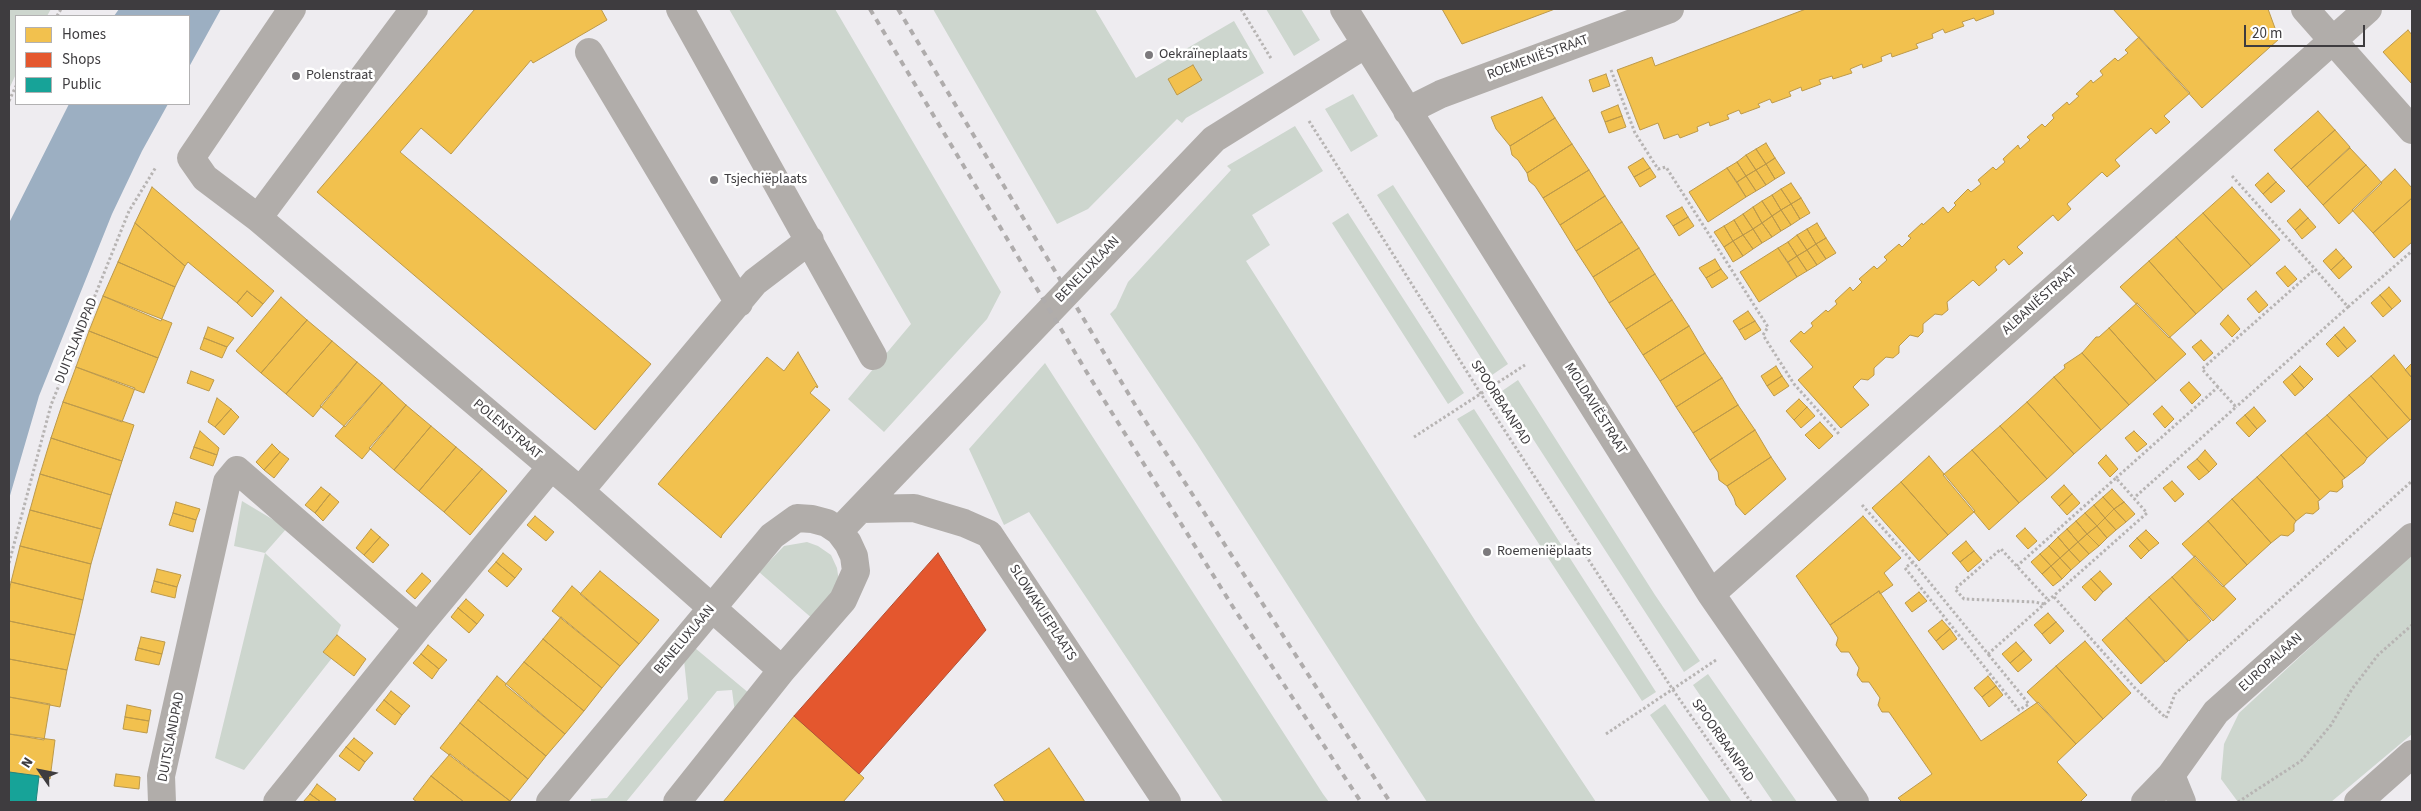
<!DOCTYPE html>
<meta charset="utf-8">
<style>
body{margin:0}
#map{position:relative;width:2421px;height:811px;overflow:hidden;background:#eeecf0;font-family:"Source Sans 3",sans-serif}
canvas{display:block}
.frame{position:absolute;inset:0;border:10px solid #3e3c3f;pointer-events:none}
.legend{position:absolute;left:15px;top:15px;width:175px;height:90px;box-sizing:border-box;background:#fff;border:1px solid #b2b1b2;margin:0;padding:6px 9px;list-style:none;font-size:15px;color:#3e3c3f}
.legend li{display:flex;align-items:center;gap:10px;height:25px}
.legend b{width:25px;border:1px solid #b2b1b2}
.north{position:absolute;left:15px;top:746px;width:50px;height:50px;-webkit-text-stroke:4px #fff;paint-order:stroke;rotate:303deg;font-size:14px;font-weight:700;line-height:20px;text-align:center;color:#3e3c3f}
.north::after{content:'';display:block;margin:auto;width:18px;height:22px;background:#3e3c3f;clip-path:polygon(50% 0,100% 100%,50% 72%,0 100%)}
.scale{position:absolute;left:2244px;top:25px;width:121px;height:22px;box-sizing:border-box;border:2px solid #3e3c3f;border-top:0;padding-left:6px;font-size:15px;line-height:18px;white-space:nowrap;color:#3e3c3f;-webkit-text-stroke:4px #fff;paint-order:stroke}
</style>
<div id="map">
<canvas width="2421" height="811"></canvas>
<div class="frame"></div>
<ul class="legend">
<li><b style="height:14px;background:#f2c14e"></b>Homes</li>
<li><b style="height:14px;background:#e4572e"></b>Shops</li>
<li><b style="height:14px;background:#17a398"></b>Public</li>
</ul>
<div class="north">N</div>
<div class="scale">20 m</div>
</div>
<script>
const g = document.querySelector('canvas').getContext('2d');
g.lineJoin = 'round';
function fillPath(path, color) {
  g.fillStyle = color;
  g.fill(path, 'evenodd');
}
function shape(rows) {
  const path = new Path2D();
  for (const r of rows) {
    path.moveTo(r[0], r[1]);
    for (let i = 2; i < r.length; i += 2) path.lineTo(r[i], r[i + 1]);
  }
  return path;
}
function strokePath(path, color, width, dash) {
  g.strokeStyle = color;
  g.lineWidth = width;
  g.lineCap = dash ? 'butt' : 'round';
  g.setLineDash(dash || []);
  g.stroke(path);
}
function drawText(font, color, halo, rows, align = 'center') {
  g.font = font + ' "Source Sans 3",sans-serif';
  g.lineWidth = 5;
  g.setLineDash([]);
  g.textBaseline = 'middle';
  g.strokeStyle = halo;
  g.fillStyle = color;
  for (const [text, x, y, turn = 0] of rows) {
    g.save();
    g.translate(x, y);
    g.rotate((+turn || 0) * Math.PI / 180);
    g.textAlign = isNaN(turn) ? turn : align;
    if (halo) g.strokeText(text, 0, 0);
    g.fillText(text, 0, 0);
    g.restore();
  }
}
const green = shape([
 [9,9,51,9,47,16,16,16,16,74,9,89],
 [729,9,835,9,1001,292,987,319,884,432,848,399,911,324],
 [933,9,1095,9,1136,78,1234,21,1264,73,1186,118,1182,123,1177,119,1088,209,1057,224],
 [1266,9,1301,9,1320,40,1294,56],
 [1353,94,1378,136,1351,152,1325,109],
 [1295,126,1323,171,1252,215,1270,245,1246,261,1476,622,1596,802,1427,802,1197,444,1110,314,1116,308,1128,282,1231,170,1227,166],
 [1393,185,1508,364,1492,375,1377,195],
 [1348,213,1464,393,1448,404,1332,223],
 [1045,363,1323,794,1329,802,1223,802,1029,512,1004,525,969,449],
 [1518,380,1655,595,1700,661,1684,672,1502,391],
 [1474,409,1656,692,1642,701,1457,419],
 [242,501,287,528,265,553,341,625,337,635,323,652,332,658,244,770,215,758,265,553,234,546],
 [807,542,818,546,831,555,837,568,839,582,814,620,759,572,784,546],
 [2412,553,2412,734,2331,802,2238,802,2221,779,2224,744,2239,713],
 [695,648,750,694,735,713,732,690,717,691,626,802,591,802,591,799,607,798,688,699,684,660],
 [1708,674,1797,802,1773,802,1693,685],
 [1665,704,1732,802,1710,802,1650,715]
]);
const water = shape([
 [119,9,221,9,189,67,189,16,114,16],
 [69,104,168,104,142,151,112,214,39,396,9,499,9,223]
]);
const homes = shape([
 [475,9,601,9,607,20,533,63,531,60,451,154,421,128,400,152,651,364,595,430,317,192,475,9],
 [1442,9,1555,9,1462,44,1442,9],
 [1806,9,1997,9,1993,10,1994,14,1976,21,1974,18,1962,22,1964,26,1945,33,1943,29,1932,34,1933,38,1916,44,1918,48,1892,57,1891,53,1881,57,1882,61,1863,68,1862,64,1850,69,1852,73,1833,79,1832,76,1819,80,1821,84,1802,91,1801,87,1789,92,1791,96,1772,103,1770,99,1758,104,1760,107,1741,114,1739,110,1727,115,1729,119,1710,126,1709,122,1697,127,1698,131,1680,138,1678,134,1664,139,1658,123,1640,130,1617,70,1652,57,1655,66,1806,9],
 [2113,9,2268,9,2279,39,2202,108,2113,9],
 [2408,30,2412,35,2412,84,2383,52,2408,30],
 [2139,37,2190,93,2164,116,2170,122,2156,134,2151,128,2115,160,2120,166,2107,177,2102,172,2067,204,2071,209,2058,221,2053,215,2017,247,2023,253,2009,265,2004,259,1995,267,1997,270,1979,286,1973,280,1947,302,1948,310,1942,315,1935,314,1923,324,1923,332,1918,337,1910,335,1899,346,1899,353,1893,358,1886,357,1874,368,1874,375,1868,380,1861,379,1853,387,1869,405,1841,428,1798,380,1813,367,1790,341,1801,331,1804,334,1813,326,1811,323,1826,310,1828,312,1837,304,1835,301,1850,287,1853,291,1862,282,1859,279,1874,266,1877,269,1887,260,1884,257,1899,244,1902,247,1911,238,1908,236,1922,223,1923,225,1943,207,1948,213,1956,205,1954,203,1968,189,1971,192,1981,184,1978,180,1993,167,1996,170,2005,162,2003,159,2018,145,2020,149,2030,140,2027,137,2042,124,2045,127,2054,118,2052,115,2067,102,2069,105,2079,96,2076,94,2091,80,2093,83,2103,75,2100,71,2115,58,2118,61,2128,53,2125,50,2139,37],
 [1193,65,1202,80,1177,95,1168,79,1193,65],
 [1606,74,1610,86,1593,92,1589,80,1606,74],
 [1542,97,1555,118,1510,146,1496,129,1491,117,1542,97],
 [1618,105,1622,116,1605,122,1601,112,1618,105],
 [2318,111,2335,130,2291,169,2274,150,2318,111],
 [1622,116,1626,127,1609,133,1605,122,1622,116],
 [1555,118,1572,144,1527,173,1518,160,1512,155,1510,146,1555,118],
 [2335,130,2350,147,2307,187,2291,169,2335,130],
 [1766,143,1775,158,1766,164,1756,149,1766,143],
 [1572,144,1589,170,1543,198,1535,186,1529,181,1527,173,1572,144],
 [2350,148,2366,165,2323,205,2307,187,2350,148],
 [1756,149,1766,164,1756,170,1746,155,1756,149],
 [1746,155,1756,170,1746,176,1737,162,1746,155],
 [1643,158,1650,168,1634,177,1628,167,1643,158],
 [1775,158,1785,173,1775,179,1766,164,1775,158],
 [1737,162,1746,176,1737,182,1727,168,1737,162],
 [1766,164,1775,179,1766,185,1756,170,1766,164],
 [2366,165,2382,183,2339,224,2323,205,2366,165],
 [1650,168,1656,177,1640,187,1634,177,1650,168],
 [1727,168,1746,197,1708,222,1689,192,1727,168],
 [2395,169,2412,188,2412,198,2373,233,2352,210,2395,169],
 [1589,170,1605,196,1560,225,1543,198,1589,170],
 [1756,170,1766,185,1756,191,1746,176,1756,170],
 [2268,173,2276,182,2263,194,2255,185,2268,173],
 [1746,176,1756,191,1746,197,1737,182,1746,176],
 [2276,182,2285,191,2271,203,2263,194,2276,182],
 [1791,183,1801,198,1791,204,1781,189,1791,183],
 [152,187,274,291,263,304,247,291,237,303,188,262,185,266,135,223,152,187],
 [2232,187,2280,240,2251,266,2203,213,2232,187],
 [1781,189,1791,204,1781,210,1772,195,1781,189],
 [1772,195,1781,210,1772,216,1762,201,1772,195],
 [1605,196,1622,222,1576,251,1560,225,1605,196],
 [1801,198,1810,213,1800,219,1791,204,1801,198],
 [2412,198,2412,242,2394,258,2373,233,2412,198],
 [1762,201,1772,216,1762,223,1753,207,1762,201],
 [1791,204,1800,219,1791,225,1781,210,1791,204],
 [1682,207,1688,217,1673,226,1666,216,1682,207],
 [1753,207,1762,223,1753,229,1743,214,1753,207],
 [2300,209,2308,218,2295,230,2287,221,2300,209],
 [1781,210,1791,225,1781,231,1772,216,1781,210],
 [2203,213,2251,266,2223,290,2176,237,2203,213],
 [1743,214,1753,229,1743,235,1734,220,1743,214],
 [1772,216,1781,231,1772,237,1762,223,1772,216],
 [1688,217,1694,226,1679,236,1673,226,1688,217],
 [2308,218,2316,227,2302,239,2295,230,2308,218],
 [1734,220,1743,235,1733,241,1724,226,1734,220],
 [1622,222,1639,248,1593,277,1576,251,1622,222],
 [135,223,185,266,175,287,118,262,135,223],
 [1762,223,1772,237,1762,243,1753,229,1762,223],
 [1817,223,1826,238,1816,244,1807,229,1817,223],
 [1724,226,1733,241,1724,247,1714,232,1724,226],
 [1753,229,1762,243,1753,249,1743,235,1753,229],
 [1807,229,1816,244,1807,250,1797,235,1807,229],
 [1743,235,1753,249,1743,256,1733,241,1743,235],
 [1797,235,1807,250,1797,256,1788,242,1797,235],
 [2176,237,2223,290,2196,314,2149,261,2176,237],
 [1826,238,1836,253,1826,259,1816,244,1826,238],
 [1733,241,1743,256,1733,262,1724,247,1733,241],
 [1788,242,1797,256,1788,262,1778,248,1788,242],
 [1816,244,1826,259,1817,265,1807,250,1816,244],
 [1639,248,1655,274,1609,303,1593,277,1639,248],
 [1778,248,1797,277,1759,302,1740,272,1778,248],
 [2336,249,2344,258,2331,270,2323,261,2336,249],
 [1807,250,1817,265,1807,271,1797,256,1807,250],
 [1797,256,1807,271,1797,277,1788,262,1797,256],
 [2344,258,2352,267,2339,279,2331,270,2344,258],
 [1715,259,1721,269,1706,278,1699,268,1715,259],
 [2149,261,2196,314,2169,338,2120,287,2149,261],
 [118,262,175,287,161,321,103,296,118,262],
 [2285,266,2297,279,2288,287,2276,273,2285,266],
 [1721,269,1728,278,1712,288,1706,278,1721,269],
 [1655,274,1672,300,1626,329,1609,303,1655,274],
 [2389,287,2401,301,2392,309,2380,295,2389,287],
 [247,291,263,304,252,317,237,303,247,291],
 [2256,291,2268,305,2259,313,2247,299,2256,291],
 [2380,295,2392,309,2383,317,2371,303,2380,295],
 [103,296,172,323,158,358,89,331,103,296],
 [281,297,307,320,261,373,236,351,281,297],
 [1672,300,1689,326,1643,355,1626,329,1672,300],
 [2137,303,2186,354,2156,381,2109,328,2137,303],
 [1748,311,1755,321,1739,330,1733,321,1748,311],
 [2228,315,2240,329,2232,337,2220,324,2228,315],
 [307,320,332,341,286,394,261,373,307,320],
 [1755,321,1761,330,1745,340,1739,330,1755,321],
 [1689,326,1705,353,1660,381,1643,355,1689,326],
 [208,327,234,338,227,347,204,338,208,327],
 [2344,327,2356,341,2347,349,2335,335,2344,327],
 [2109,328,2156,381,2129,405,2082,353,2096,337,2099,337,2109,328],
 [89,331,158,358,144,393,76,367,89,331],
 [2335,335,2347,349,2338,357,2326,344,2335,335],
 [204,338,227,347,222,358,200,349,204,338],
 [2201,340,2213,353,2204,361,2192,347,2201,340],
 [332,341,357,362,313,417,286,394,332,341],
 [798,352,818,387,817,388,816,386,810,393,830,410,722,535,721,538,658,484,767,357,784,371,798,352],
 [1705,353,1722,378,1676,407,1660,381,1705,353],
 [2082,353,2129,405,2101,430,2054,377,2065,368,2064,365,2082,353],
 [2394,355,2412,378,2412,418,2410,420,2371,376,2394,355],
 [357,362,382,383,345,427,320,406,357,362],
 [2412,363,2412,378,2405,370,2412,363],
 [1776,366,1782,376,1767,386,1761,376,1776,366],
 [2300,366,2313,379,2304,388,2292,374,2300,366],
 [76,367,135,388,122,422,63,402,76,367],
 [191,371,214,380,209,391,187,383,191,371],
 [2292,374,2304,388,2295,396,2283,382,2292,374],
 [1782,376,1789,386,1774,396,1767,386,1782,376],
 [2371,376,2410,420,2388,439,2349,395,2371,376],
 [2054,377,2101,430,2074,454,2027,402,2054,377],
 [1722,378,1738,405,1693,433,1676,407,1722,378],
 [2189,382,2201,395,2192,404,2180,390,2189,382],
 [382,383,406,405,362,459,335,436,382,383],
 [2349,395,2388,439,2367,458,2327,415,2349,395],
 [217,398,231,409,215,427,208,422,217,398],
 [1799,399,1807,407,1794,420,1786,411,1799,399],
 [63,402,134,425,122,461,51,438,63,402],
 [2027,402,2074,454,2047,479,2000,426,2027,402],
 [406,405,431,426,394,470,369,448,406,405],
 [1738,405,1755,430,1710,460,1693,433,1738,405],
 [2162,406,2174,419,2165,428,2153,414,2162,406],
 [1807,407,1815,416,1801,428,1794,420,1807,407],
 [2254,407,2266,421,2257,429,2245,415,2254,407],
 [231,409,239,417,224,435,215,427,231,409],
 [2245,415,2257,429,2249,437,2236,423,2245,415],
 [2327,415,2367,458,2364,463,2345,478,2306,433,2327,415],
 [1820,422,1833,436,1819,449,1805,435,1820,422],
 [431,426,456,447,419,491,394,470,431,426],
 [2000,426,2047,479,2019,503,1972,450,2000,426],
 [1755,430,1771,457,1727,486,1719,480,1718,472,1710,460,1755,430],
 [200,431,219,448,217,455,194,447,200,431],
 [2134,431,2147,444,2137,452,2125,438,2134,431],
 [2306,433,2345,478,2342,480,2343,487,2337,492,2330,491,2320,500,2281,455,2306,433],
 [51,438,122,461,111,495,40,474,51,438],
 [272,444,280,452,264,470,256,462,272,444],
 [194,447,217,455,213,466,190,458,194,447],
 [456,447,482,469,444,512,419,491,456,447],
 [1972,450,2019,503,1989,530,1943,475,1972,450],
 [2205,450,2217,464,2209,472,2197,459,2205,450],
 [280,452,289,459,274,478,264,470,280,452],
 [2106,455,2118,469,2110,477,2098,463,2106,455],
 [2281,455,2320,500,2318,501,2319,509,2313,514,2306,513,2296,521,2257,477,2281,455],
 [1929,456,1975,511,1948,535,1901,482,1929,456],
 [1771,457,1786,479,1745,515,1736,505,1734,498,1727,486,1771,457],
 [2197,459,2209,472,2199,480,2187,467,2197,459],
 [482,469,507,491,470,535,444,512,482,469],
 [40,474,111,495,101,529,30,510,40,474],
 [2257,477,2296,521,2294,524,2294,531,2288,536,2281,535,2271,543,2232,499,2257,477],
 [2172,481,2184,494,2175,502,2163,488,2172,481],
 [1901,482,1948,535,1919,561,1872,508,1901,482],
 [2064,485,2072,494,2059,506,2051,497,2064,485],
 [321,487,330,494,315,513,305,505,321,487],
 [2112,489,2124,502,2114,509,2103,497,2112,489],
 [330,494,339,502,323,521,315,513,330,494],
 [2072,494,2080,503,2067,515,2059,506,2072,494],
 [2103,497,2114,509,2105,518,2094,505,2103,497],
 [2232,499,2271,543,2247,565,2208,521,2232,499],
 [176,502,200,509,196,520,173,513,176,502],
 [2124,502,2135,514,2126,522,2114,509,2124,502],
 [2094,505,2105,518,2097,526,2085,513,2094,505],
 [2114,509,2126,522,2116,530,2105,518,2114,509],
 [30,510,101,529,91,564,20,546,30,510],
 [173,513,196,520,193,532,169,525,173,513],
 [2085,513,2097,526,2087,534,2076,521,2085,513],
 [535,516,554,532,546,541,527,525,535,516],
 [1863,516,1901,558,1884,573,1893,585,1880,594,1879,591,1830,625,1796,576,1863,516],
 [2105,518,2116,530,2107,538,2097,526,2105,518],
 [2076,521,2087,534,2078,542,2067,529,2076,521],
 [2208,521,2247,565,2223,587,2182,544,2208,521],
 [2097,526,2107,538,2099,546,2087,534,2097,526],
 [2025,528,2037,541,2028,549,2016,536,2025,528],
 [371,529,380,537,364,555,356,548,371,529],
 [2067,529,2078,542,2069,550,2058,537,2067,529],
 [2146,530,2159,543,2149,551,2137,538,2146,530],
 [2087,534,2099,546,2089,554,2078,542,2087,534],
 [380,537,389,545,373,563,364,555,380,537],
 [2058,537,2069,550,2060,558,2049,546,2058,537],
 [2137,538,2149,551,2141,559,2129,546,2137,538],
 [1966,541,1974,551,1960,562,1952,553,1966,541],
 [2078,542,2089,554,2080,562,2069,550,2078,542],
 [20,546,91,564,83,600,11,582,20,546],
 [2049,546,2060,558,2051,566,2040,554,2049,546],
 [2069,550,2080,562,2071,570,2060,558,2069,550],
 [1974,551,1982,560,1968,572,1960,562,1974,551],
 [503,553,522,569,515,578,496,562,503,553],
 [2040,554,2051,566,2042,574,2031,562,2040,554],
 [2195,556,2236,599,2213,621,2172,577,2195,556],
 [2060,558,2071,570,2062,579,2051,566,2060,558],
 [496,562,515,578,507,587,488,571,496,562],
 [2051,566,2062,579,2053,586,2042,574,2051,566],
 [157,569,181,575,177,587,154,581,157,569],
 [600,571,659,620,639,644,580,594,600,571],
 [2100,571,2112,584,2103,592,2091,579,2100,571],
 [422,573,431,581,415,599,406,591,422,573],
 [2172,577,2211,621,2189,641,2149,597,2172,577],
 [2091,579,2103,592,2095,601,2082,587,2091,579],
 [154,581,177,587,175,598,151,592,154,581],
 [11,582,83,600,75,635,9,621,9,592,11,582],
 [572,586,639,644,620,666,552,611,572,586],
 [1879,591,1981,741,2038,702,2076,744,2057,762,2087,795,2080,802,1902,802,1898,798,1932,774,1889,712,1882,712,1878,705,1880,698,1869,682,1862,682,1857,675,1859,668,1849,652,1841,652,1836,645,1838,638,1830,625,1879,591],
 [1919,592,1927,601,1912,612,1905,603,1919,592],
 [2149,597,2188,641,2166,662,2126,618,2149,597],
 [466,599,484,615,477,624,458,608,466,599],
 [458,608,477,624,469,633,451,617,458,608],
 [2048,613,2056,622,2042,634,2034,625,2048,613],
 [561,617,620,666,602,688,543,639,561,617],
 [2126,618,2165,662,2141,684,2102,640,2126,618],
 [1942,620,1950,629,1936,641,1928,631,1942,620],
 [9,621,75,635,67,670,9,659,9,621],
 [2056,622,2064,631,2050,644,2042,634,2056,622],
 [1950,629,1957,639,1943,650,1936,641,1950,629],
 [337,635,366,659,354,676,323,652,337,635],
 [141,637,165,642,162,654,138,648,141,637],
 [543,639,602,688,584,711,524,662,543,639],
 [2085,641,2131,693,2103,719,2056,666,2085,641],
 [2016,642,2024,651,2010,663,2002,654,2016,642],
 [428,645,447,660,439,669,421,654,428,645],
 [138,648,162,654,159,665,135,660,138,648],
 [2024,651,2032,660,2018,672,2010,663,2024,651],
 [421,654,439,669,432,679,413,663,421,654],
 [9,659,67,670,60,707,9,697,9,659],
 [524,662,584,711,565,734,505,685,524,662],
 [2056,666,2103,719,2076,744,2027,692,2056,666],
 [497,676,565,734,546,756,478,700,497,676],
 [1988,676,1996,686,1982,697,1974,688,1988,676],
 [1996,686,2003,695,1989,707,1982,697,1996,686],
 [391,691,410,706,402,715,384,700,391,691],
 [9,697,50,704,44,740,9,734,9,697],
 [384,700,402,715,395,725,376,710,384,700],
 [478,700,546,756,528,779,460,723,478,700],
 [127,705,151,710,149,721,125,717,127,705],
 [794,716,864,778,843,802,723,802,794,716],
 [125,717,149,721,147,733,123,729,125,717],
 [460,723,528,779,510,801,440,748,460,723],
 [9,734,55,740,50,779,9,772,9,734],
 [354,738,373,753,365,762,346,747,354,738],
 [346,747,365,762,359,771,339,756,346,747],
 [1049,748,1085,802,1005,802,994,785,1049,748],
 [450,754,510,801,509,802,464,802,431,776,450,754],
 [116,774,140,777,139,789,114,786,116,774],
 [431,776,464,802,417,802,413,799,431,776],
 [317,784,336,799,334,802,321,802,310,794,317,784],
 [310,794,321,802,303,802,310,794]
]);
const shops = shape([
 [938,553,986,630,859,774,794,716,938,553]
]);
const public = shape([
 [9,772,39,776,36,802,9,802,9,772]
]);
const path = shape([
 [1241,9,1272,60],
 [57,16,61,9],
 [1611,70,1635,133,1658,169,1666,167,1768,327,1763,335,1794,384,1839,434],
 [9,101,16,86],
 [1309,121,1481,394,1673,690,1751,802],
 [2232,176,2315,269],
 [2348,307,2412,251],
 [2218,387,2202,369,2315,269,2348,307,2236,407],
 [1414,437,1525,365],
 [2116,478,2218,387,2236,407,2134,498],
 [1862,505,1913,562,1988,654,2147,513,2116,478,2017,566],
 [1913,562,1905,568,2019,710,2029,704,1988,654],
 [9,563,51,405,129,211,156,167],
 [2054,597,2135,688,2166,718],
 [2044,604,2035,602,1964,599,1955,589,2001,549,2049,601],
 [2166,718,2175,694,2412,481],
 [1606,734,1716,660],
 [2238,802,2301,761,2331,725,2352,689,2378,655,2412,625]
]);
const minor = shape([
 [292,9,191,158,205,178,258,218,580,491,782,670],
 [680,9,873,356],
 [1344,9,1711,594,1855,802],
 [2305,9,2412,130],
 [589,52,739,303],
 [1407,111,1441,94,1670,9],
 [258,218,414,9],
 [580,491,755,282,810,240],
 [861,509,914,508,964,523,989,534,1167,802],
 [839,531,1214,139,1366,44],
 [1711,594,2368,9],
 [2171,775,2182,802],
 [162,802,161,776,227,482,237,470,418,627],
 [277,802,418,627,551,467],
 [550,802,772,536,797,518,812,519,827,523,839,531,848,543,854,556,856,571,843,600,782,670,677,802],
 [2145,802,2171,775,2216,712,2412,537],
 [2358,802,2412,754]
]);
const rail = shape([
 [870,9,1089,376,1233,607,1361,802],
 [898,9,1137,408,1390,802]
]);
const markers = [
 [1149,55,5,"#7c7a7d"],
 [296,76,5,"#7c7a7d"],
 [714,180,5,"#7c7a7d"],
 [1487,552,5,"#7c7a7d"]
];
const poiNames = [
 ["Oekraïneplaats",1159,55],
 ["Polenstraat",306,76],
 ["Tsjechiëplaats",724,180],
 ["Roemeniëplaats",1497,552]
];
const streetNames = [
 ["ROEMENIËSTRAAT",1538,58,-20],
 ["BENELUXLAAN",1088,270,-46],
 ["ALBANIËSTRAAT",2040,301,-42],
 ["DUITSLANDPAD",77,341,-68],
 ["SPOORBAANPAD",1500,403,57],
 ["MOLDAVIËSTRAAT",1595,409,58],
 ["POLENSTRAAT",507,430,40],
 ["SLOWAKIJEPLAATS",1042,613,57],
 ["BENELUXLAAN",685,640,-50],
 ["EUROPALAAN",2271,663,-42],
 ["DUITSLANDPAD",172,737,-79],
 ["SPOORBAANPAD",1722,741,55]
];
fillPath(green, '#cdd6ce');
fillPath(water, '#9cafc2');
fillPath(homes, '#f2c14e');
strokePath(homes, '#bc994a', 1);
fillPath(shops, '#e4572e');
strokePath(shops, '#b24f33', 1);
fillPath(public, '#17a398');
strokePath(public, '#23847d', 1);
strokePath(path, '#b7b4b3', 3, [2.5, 2.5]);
strokePath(minor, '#b1adaa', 28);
strokePath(rail, '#afacac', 4, [6, 6]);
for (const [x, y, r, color] of markers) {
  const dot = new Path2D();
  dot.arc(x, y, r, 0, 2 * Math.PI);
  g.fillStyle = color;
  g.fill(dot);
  strokePath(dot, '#fff', 2);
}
drawText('14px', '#3e3c3f', '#fff', poiNames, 'left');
drawText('14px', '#3e3c3f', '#fff', streetNames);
</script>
